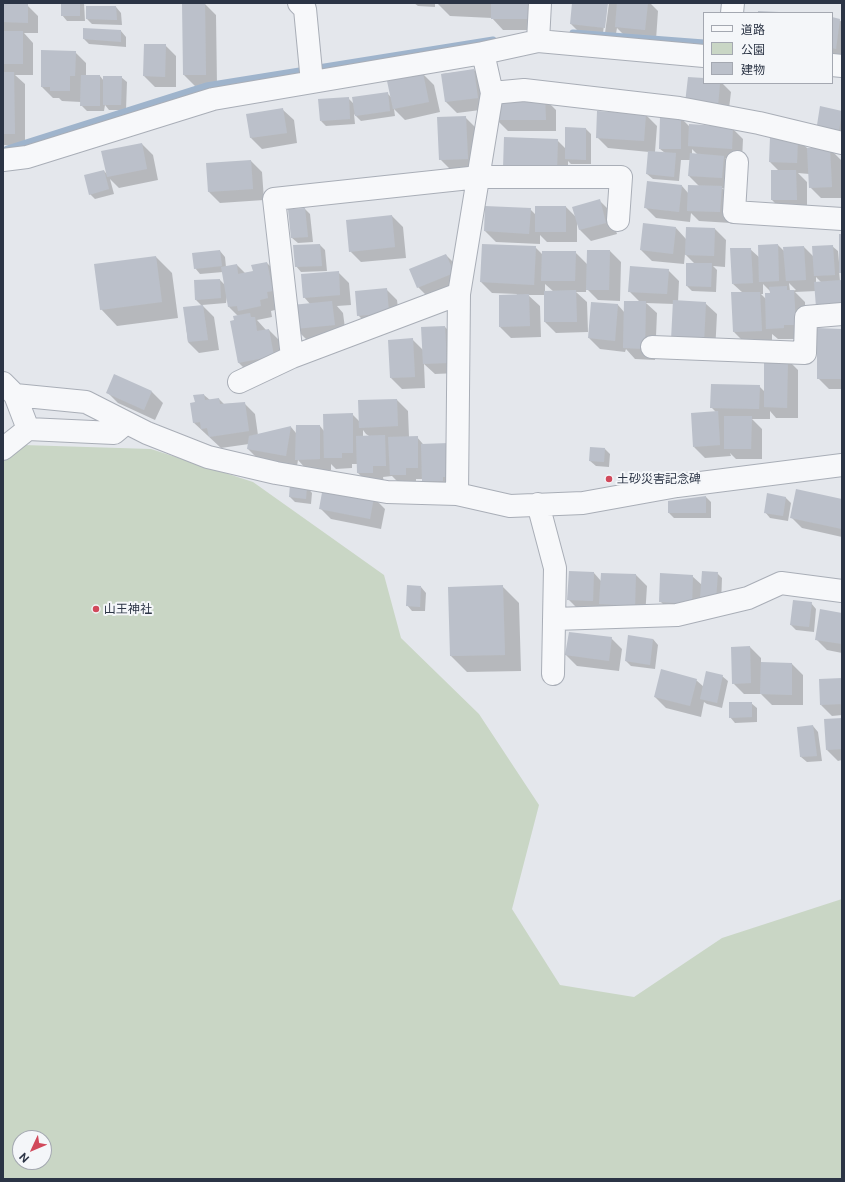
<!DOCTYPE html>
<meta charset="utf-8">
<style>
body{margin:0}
#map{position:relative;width:845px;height:1182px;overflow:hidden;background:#e4e7ec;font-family:"Public Sans","Noto Sans JP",sans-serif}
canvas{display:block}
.frame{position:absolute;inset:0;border:4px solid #2b3445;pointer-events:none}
.legend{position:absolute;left:703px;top:12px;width:130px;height:72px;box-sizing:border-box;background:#f4f6f9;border:1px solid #a4a8b1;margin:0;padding:5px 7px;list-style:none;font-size:12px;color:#2b3445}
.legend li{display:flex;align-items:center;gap:8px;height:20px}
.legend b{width:20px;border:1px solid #a4a8b1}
.north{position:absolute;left:12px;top:1130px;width:40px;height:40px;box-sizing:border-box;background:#f4f6f9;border:1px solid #a4a8b1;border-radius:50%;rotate:226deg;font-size:11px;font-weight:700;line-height:16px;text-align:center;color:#2b3445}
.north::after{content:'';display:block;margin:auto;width:14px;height:18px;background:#d1495b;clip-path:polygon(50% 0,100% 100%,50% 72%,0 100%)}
</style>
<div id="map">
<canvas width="845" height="1182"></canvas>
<div class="frame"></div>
<ul class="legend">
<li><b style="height:5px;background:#f7f8fa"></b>道路</li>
<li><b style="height:11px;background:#c9d6c5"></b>公園</li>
<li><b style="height:11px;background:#bbc0ca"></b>建物</li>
</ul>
<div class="north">N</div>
</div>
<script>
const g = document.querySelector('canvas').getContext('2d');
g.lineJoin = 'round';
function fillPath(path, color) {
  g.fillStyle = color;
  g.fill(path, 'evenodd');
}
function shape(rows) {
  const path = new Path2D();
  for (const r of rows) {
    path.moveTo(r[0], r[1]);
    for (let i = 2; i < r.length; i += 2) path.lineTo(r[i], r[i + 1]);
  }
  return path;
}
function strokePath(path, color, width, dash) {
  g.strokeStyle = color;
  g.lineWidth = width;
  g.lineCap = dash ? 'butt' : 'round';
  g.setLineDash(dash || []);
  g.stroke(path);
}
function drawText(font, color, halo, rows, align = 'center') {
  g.font = font + ' "Public Sans","Noto Sans JP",sans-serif';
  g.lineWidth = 4;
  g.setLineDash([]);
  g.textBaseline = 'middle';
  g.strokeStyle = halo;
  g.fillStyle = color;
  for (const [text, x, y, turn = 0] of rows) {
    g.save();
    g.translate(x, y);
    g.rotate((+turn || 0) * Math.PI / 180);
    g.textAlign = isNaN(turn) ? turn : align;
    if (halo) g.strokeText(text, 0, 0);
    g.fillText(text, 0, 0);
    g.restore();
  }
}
const green = shape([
 [23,445,151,449,253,482,384,575,401,638,479,714,539,805,512,909,560,985,634,997,722,938,842,899,842,1179,3,1179,3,458],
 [20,1138,44,1138,44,1162,20,1162]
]);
const shadow = shape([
 [62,3,84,3,85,21,67,21,62,15],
 [414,3,435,3,435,7,418,6],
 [437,3,544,3,550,9,550,30,503,30,492,18,450,16],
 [573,3,607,3,603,33,605,33,609,3,650,3,658,11,656,40,627,38,617,28,615,39,582,35,571,24],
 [205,4,216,15,217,85,195,86,184,75],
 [3,5,27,5,38,16,38,33,24,33,33,43,33,75,15,75,25,84,25,145,3,145],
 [116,7,121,13,122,25,92,24,87,19],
 [832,18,839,20,842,22,842,59,832,57],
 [121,31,126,37,126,47,89,44,84,39],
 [165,45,176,56,176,87,155,87,144,76],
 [75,52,86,63,86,76,100,76,104,81,121,77,127,82,126,110,109,110,105,105,104,111,87,111,81,105,81,102,62,101,59,98,53,98,42,87],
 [474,70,485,81,488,109,457,113,446,102,442,74],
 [423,74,434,85,440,112,405,120,394,109,395,116,361,121,354,114,355,124,326,126,321,121,348,98,354,104,387,93,392,98],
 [704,79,704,83,722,83,731,92,728,117,697,113],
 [545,99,556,110,556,131,508,131,497,120],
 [821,108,842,112,842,135,823,130,818,125],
 [282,109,294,120,297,143,262,149,251,138,247,115],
 [598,112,646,115,657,126,655,152,665,153,660,149,681,118,690,127,732,128,743,139,742,160,725,158,734,168,733,189,722,188,732,198,731,223,699,221,691,213,690,222,656,218,645,207,682,186,689,194,700,187,689,176,691,160,681,160,679,181,653,179,647,174,649,152,608,148,597,137],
 [692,149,698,155,692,154],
 [465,117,476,128,478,169,451,170,440,159],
 [586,129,591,134,591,164,571,164,568,161,568,181,505,138,557,140,566,149],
 [798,139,808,149,830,149,841,160,842,198,821,198,810,187,809,174,798,173,807,182,807,211,783,211,772,200,772,171,779,171,770,162],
 [142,144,153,155,158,180,119,188,110,179,114,194,95,199,90,194,104,171,107,174],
 [251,161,262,172,264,200,220,203,209,192,207,164],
 [599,200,610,211,617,234,591,241,580,230,577,223,577,242,547,242,540,235,540,244,496,242,485,231,530,209,536,215,536,207,566,207,576,217],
 [305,209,310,214,313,242,298,243,292,238,289,210],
 [392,216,403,227,406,258,361,262,350,251],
 [676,228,686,239,715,229,726,240,725,267,713,266,717,270,716,292,692,291,687,286,687,264,695,264,685,254,684,264,652,261,641,250],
 [842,235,842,274,839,271,840,281,842,281,816,291,795,292,805,302,806,335,795,339,778,339,772,334,772,342,745,343,734,332,743,293,733,284,750,249,760,258,778,245,785,252,804,247,814,257,832,246,838,251,839,262,840,262],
 [816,277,821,282,816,283],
 [789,283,796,290,790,291],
 [763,284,771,292,766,299,761,294,763,294],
 [320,245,325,250,327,271,301,272,296,266],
 [535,247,543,255,575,252,588,265,610,251,621,262,620,301,598,300,586,288,586,292,576,292,587,302,588,332,556,333,545,322,545,295,528,295,540,306,541,337,511,338,500,327,517,294,492,293,481,282],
 [545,284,554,292,545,292],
 [220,251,225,257,226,267,237,265,245,273,254,272,267,263,278,274,279,309,271,311,272,317,257,320,266,330,269,330,280,341,285,367,249,373,238,362,235,321,238,316,229,307,227,296,226,303,202,305,214,317,219,350,199,353,188,342,184,308,202,306,196,300,195,281,220,280,225,285,223,272,200,274,195,268],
 [446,255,457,266,464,284,429,298,418,287],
 [156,257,172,273,178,318,117,326,101,309],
 [668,270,679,281,678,302,705,303,717,314,715,353,674,304,646,303,657,313,655,360,635,359,626,349,625,352,600,349,589,338,592,303,618,305,625,313,640,302,629,291],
 [338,272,349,283,351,305,337,306,343,313,346,336,307,340,296,329,310,304,304,297],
 [386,289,397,300,400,323,369,326,358,315],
 [445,327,456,338,458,373,435,374,424,364,425,388,402,389,391,378,412,339,423,350],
 [842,330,842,389,829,389,818,378],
 [787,359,798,370,798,418,776,418,770,411,770,419,752,419,762,429,762,459,736,459,730,453,731,456,705,458,694,447,716,412,711,407,759,386,765,392],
 [107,392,152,392,163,403,155,420,118,403],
 [204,395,210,400,219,399,224,404,244,403,255,414,258,435,291,427,296,433,320,426,324,431,352,414,360,422,397,400,408,411,409,437,417,437,460,488,434,492,423,481,423,479,416,479,416,485,402,486,392,476,383,477,384,483,369,484,358,473,358,464,352,464,352,468,336,469,331,464,331,470,307,470,298,460,297,466,259,460,248,449,249,444,221,448,193,422,196,403],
 [363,430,366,434,369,436,363,436],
 [605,449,610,454,609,467,596,466,590,461],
 [633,476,639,481,640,490,618,478],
 [307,487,312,493,311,504,295,502,290,497],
 [706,497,711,502,711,518,674,518,669,513],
 [785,497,791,503,788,521,770,518,765,512],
 [374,498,385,509,381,529,331,519,320,508],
 [842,500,842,537,802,528,791,517],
 [570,572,594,573,601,581,636,575,647,586,645,617,579,610,568,599],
 [717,573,722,578,721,605,671,612,660,601,692,576,702,585],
 [502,586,519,603,521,671,467,672,451,656,449,588],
 [421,587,426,593,425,611,412,611,407,605],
 [811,603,816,609,814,632,796,630,791,625],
 [842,614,842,653,827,650,816,639],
 [611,638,622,649,619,671,577,666,566,655],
 [653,639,658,645,655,669,631,666,626,661],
 [750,647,761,658,761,663,792,664,803,675,803,705,772,705,761,694,744,694,733,683],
 [722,676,728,681,722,708,707,704,704,702,701,717,666,708,655,697,696,680,704,687],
 [842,679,842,715,832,716,821,705],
 [751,703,757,708,757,722,735,723,730,717],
 [842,719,842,760,838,761,827,750],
 [813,726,818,732,822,761,807,762,801,757]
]);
const stream = shape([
 [573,33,704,43],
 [7,149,206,86,493,40]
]);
const building = shape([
 [61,3,80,3,80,16,61,16],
 [182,3,205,3,206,75,183,75],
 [491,3,539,3,539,19,491,19],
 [572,3,608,3,605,28,570,24],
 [617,3,648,3,645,30,615,27],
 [3,4,28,4,28,23,3,22],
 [86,6,116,6,117,20,86,19],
 [758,11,779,12,779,13,758,13],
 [832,17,840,19,836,49,832,48],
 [83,28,121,30,121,42,83,39],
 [3,31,23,31,23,64,3,64],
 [144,44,166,44,165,77,143,76],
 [41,50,76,51,75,76,70,76,70,91,50,91,50,87,41,87],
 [474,69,478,98,445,102,441,74],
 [3,72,14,72,15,134,3,134],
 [423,73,429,102,393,109,387,81],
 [81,75,100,75,100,106,80,106],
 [103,76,122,76,121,105,103,105],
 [688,77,704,78,704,83,720,83,718,106,685,103],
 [388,92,390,111,355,116,352,97],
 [349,97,350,119,320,121,318,99],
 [497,98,545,98,546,120,496,120],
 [820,106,842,111,839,131,817,125],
 [283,108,287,133,250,138,246,114],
 [597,111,646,114,644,141,596,138],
 [466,116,468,159,439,160,437,117],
 [660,117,681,117,681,149,659,149],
 [689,124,733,127,732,149,688,146],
 [565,127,586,128,586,160,565,159],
 [504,137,558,139,557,170,503,168],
 [770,137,798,138,797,163,769,162],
 [142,143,147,169,107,177,101,151],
 [807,148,830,148,832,187,809,188],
 [648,151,676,153,674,177,646,174],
 [690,153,724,156,722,178,688,176],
 [251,160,253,189,208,192,206,163],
 [104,170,109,189,89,195,84,175],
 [771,170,796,170,797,200,771,200],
 [647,181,682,185,679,212,644,208],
 [688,185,722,186,720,212,687,211],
 [600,199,606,223,579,230,572,207],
 [485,206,531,208,529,234,484,231],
 [535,206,566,206,566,232,535,232],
 [305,208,308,237,291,238,288,209],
 [392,215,395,247,349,252,346,220],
 [643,223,676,227,673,254,640,250],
 [686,227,715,228,714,256,685,255],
 [839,234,842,234,842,273,839,273],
 [320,244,322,266,295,267,293,245],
 [482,244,536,246,534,285,480,282],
 [778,244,779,281,759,282,758,245],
 [833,245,835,275,814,276,812,246],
 [804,246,806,280,786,281,783,247],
 [730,248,751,248,753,283,732,284],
 [220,250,222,266,194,269,192,253],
 [587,250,610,250,609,290,586,290],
 [542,251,576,251,575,281,541,281],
 [446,254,454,273,417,288,409,269],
 [156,256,162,302,100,310,94,264],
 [267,262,273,291,267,292,268,298,260,300,261,306,238,311,237,306,228,307,221,267,237,264,238,274,253,271,251,265],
 [686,263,712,263,711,287,686,286],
 [630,266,669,269,667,294,628,292],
 [339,271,340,295,303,298,301,274],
 [220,279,221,298,195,300,194,280],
 [842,280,842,306,816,307,814,282],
 [787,286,787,290,794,290,796,325,784,325,784,328,766,329,765,293,770,293,769,287],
 [387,288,389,313,357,316,355,291],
 [576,290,577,322,544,322,544,291],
 [731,292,760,292,762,331,733,332],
 [529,294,530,326,499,327,499,295],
 [673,300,706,302,704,342,671,340],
 [332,301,335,325,295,329,292,305],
 [624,301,646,301,645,349,623,348],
 [591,302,618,304,615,341,588,338],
 [203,305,208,340,188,342,183,307],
 [250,313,251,317,255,317,257,331,269,329,274,356,238,363,230,321,234,320,233,316],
 [445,326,447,363,423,364,421,327],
 [817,328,842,329,842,379,817,379],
 [413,338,415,377,390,378,388,340],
 [764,358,788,358,787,408,764,407],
 [114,374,152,391,144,410,106,393],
 [711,384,760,385,759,409,710,408],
 [204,394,205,400,219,398,220,404,245,402,249,431,209,437,207,428,201,429,200,422,193,423,190,403,195,402,193,395],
 [397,399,398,426,359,428,358,400],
 [718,411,720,445,693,447,691,413],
 [353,413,353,453,342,453,342,458,324,458,323,414],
 [724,416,752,416,751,449,724,449],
 [296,425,320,425,320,459,295,460],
 [291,426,286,456,247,449,249,436],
 [385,435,386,466,373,466,373,473,357,473,356,436],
 [418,436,418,468,406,468,406,475,390,475,388,437],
 [449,443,450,477,443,477,443,481,422,481,421,444],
 [590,447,605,448,604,462,589,461],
 [634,474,635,485,619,487,617,477],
 [290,484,307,486,306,499,289,497],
 [323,487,374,497,370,519,319,509],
 [796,489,842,499,842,529,790,518],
 [767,493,786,497,783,516,764,513],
 [706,496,706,513,668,513,668,501],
 [569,571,594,572,593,601,567,600],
 [702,571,718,572,716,600,700,599],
 [601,573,636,574,635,606,599,604],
 [660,573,693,575,692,604,659,602],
 [407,585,421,586,420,607,406,606],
 [503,585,505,655,450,656,448,587],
 [793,600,812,602,809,627,790,625],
 [820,609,842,613,842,644,815,640],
 [569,632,612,637,609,661,565,655],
 [628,635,653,639,650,665,625,661],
 [750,646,751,683,732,684,731,647],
 [761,662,792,663,792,695,760,694],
 [661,669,697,679,690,706,654,697],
 [706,671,723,675,717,703,700,699],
 [842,678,842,704,820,705,819,679],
 [729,702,752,702,752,717,729,718],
 [842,718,842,749,826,750,824,719],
 [813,725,817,756,800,757,797,727]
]);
const minor = shape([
 [299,3,305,9,312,82],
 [732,13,733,3],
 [538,41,540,3],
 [832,65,842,66],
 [492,93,524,90,679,108,759,123,842,143],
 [3,160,27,157,213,99,483,53,538,41,704,56],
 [737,162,734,212,842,219],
 [652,347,805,353,806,317,842,314],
 [292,357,274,199,479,177,621,177,618,220],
 [239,382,292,357,459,294],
 [3,383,15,395,28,429,3,449],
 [15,395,86,402,147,433,208,457,276,473,387,492,457,494,510,506,583,503,677,486,842,465],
 [28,429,114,433,126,423],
 [457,494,459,294,492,93,483,53],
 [538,504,555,568,553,674],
 [554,619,677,615,748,598,781,583,842,591]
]);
const markers = [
 [609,479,4,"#d1495b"],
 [96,609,4,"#d1495b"]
];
const poiNames = [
 ["土砂災害記念碑",617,479],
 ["山王神社",104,609]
];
fillPath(green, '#c9d6c5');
fillPath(shadow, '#0003');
strokePath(stream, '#9fb4cc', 7);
fillPath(building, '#bbc0ca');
strokePath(minor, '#a9aeb7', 24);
strokePath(minor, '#f7f8fa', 22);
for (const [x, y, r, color] of markers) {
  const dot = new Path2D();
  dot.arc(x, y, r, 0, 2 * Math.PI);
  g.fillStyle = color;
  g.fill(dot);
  strokePath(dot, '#f4f6f9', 1.5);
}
drawText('12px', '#2b3445', '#f4f6f9', poiNames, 'left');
</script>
